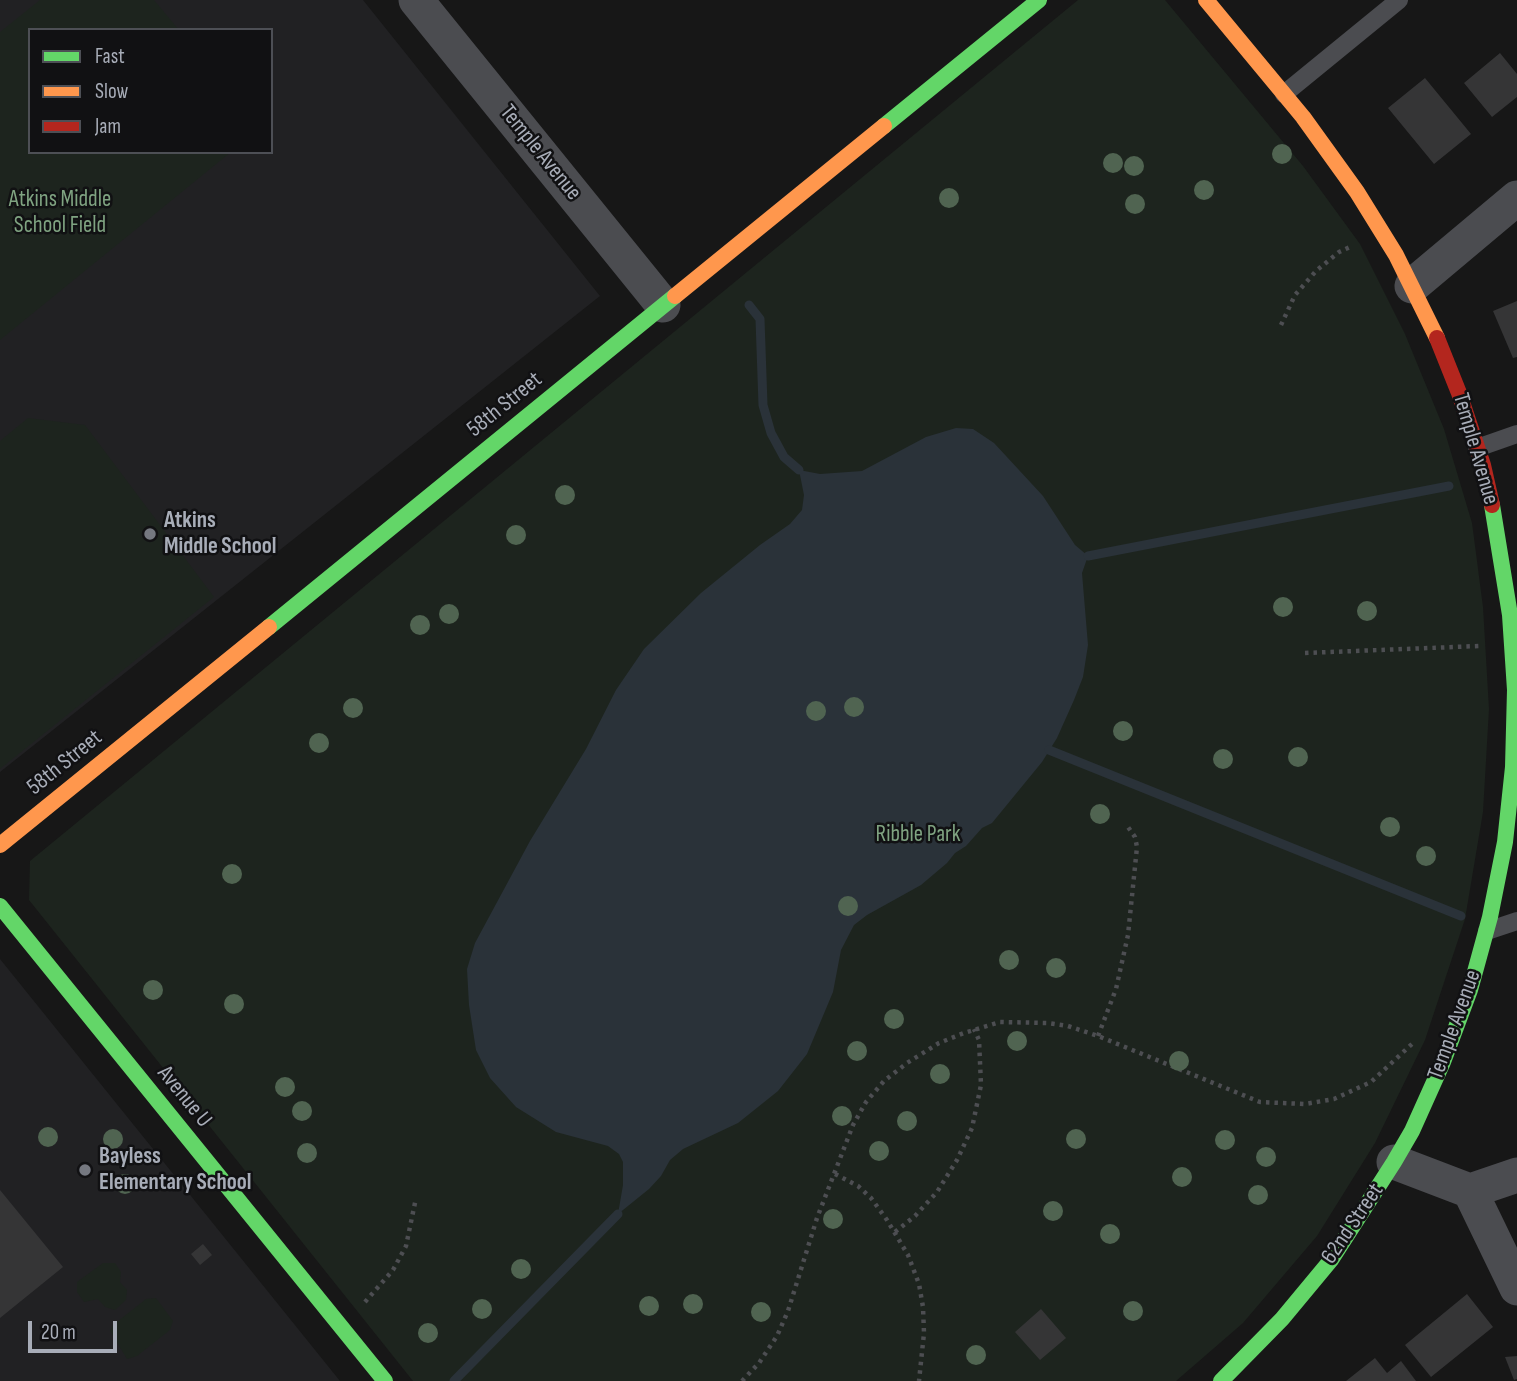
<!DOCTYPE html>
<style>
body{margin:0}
#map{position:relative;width:1517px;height:1381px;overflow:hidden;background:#171717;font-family:"Sofia Sans Condensed",sans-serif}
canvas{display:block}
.legend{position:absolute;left:28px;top:28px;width:245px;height:126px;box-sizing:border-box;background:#111113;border:2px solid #4d4f55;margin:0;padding:9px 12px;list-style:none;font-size:21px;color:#a8adb8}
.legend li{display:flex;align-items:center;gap:14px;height:35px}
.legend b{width:35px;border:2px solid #4d4f55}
.scale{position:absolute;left:28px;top:1321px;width:89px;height:32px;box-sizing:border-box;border:4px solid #a8adb8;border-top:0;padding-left:9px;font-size:21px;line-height:24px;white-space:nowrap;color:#a8adb8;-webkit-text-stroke:5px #111113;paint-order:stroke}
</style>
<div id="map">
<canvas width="1517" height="1381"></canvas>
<ul class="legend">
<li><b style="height:9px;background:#63d668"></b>Fast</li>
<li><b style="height:9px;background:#ff974d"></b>Slow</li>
<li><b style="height:9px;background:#b3261e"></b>Jam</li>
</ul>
<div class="scale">20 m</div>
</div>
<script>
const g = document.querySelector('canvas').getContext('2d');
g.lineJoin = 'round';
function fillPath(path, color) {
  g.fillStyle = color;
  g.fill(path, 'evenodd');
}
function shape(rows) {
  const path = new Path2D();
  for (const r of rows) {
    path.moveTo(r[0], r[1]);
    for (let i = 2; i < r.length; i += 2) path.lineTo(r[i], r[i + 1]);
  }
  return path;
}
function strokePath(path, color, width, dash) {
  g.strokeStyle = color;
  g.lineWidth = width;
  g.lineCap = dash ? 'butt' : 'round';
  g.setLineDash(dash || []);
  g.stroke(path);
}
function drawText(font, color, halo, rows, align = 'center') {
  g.font = font + ' "Sofia Sans Condensed",sans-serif';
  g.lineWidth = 5;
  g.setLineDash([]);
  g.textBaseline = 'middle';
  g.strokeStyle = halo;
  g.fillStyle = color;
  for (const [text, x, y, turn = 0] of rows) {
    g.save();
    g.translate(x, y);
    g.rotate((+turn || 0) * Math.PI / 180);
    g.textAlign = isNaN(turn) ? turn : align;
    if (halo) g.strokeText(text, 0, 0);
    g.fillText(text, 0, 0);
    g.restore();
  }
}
const built = shape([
 [0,0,363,0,600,296,0,772],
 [30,30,271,30,271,152,30,152],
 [0,959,340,1381,0,1381]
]);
const green = shape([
 [40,0,154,0,179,30,30,30,30,152,231,152,0,340,0,32],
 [1078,0,1165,0,1303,166,1360,244,1405,334,1444,429,1472,523,1483,607,1489,709,1483,812,1465,919,1425,1040,1375,1143,1317,1236,1243,1323,1176,1381,413,1381,29,900,30,861],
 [28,418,85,425,214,597,0,769,0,441],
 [103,1263,115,1263,121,1272,120,1282,127,1290,126,1300,115,1310,105,1307,98,1299,84,1302,77,1292,77,1282],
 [156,1298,173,1321,170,1330,137,1356,127,1359,110,1331,113,1325,146,1299]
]);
const water = shape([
 [956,428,973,429,994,443,1043,496,1075,545,1088,556,1082,573,1088,645,1083,677,1074,700,1057,738,1042,762,992,823,982,828,966,846,955,853,947,863,921,885,867,915,854,925,841,950,833,992,807,1054,778,1091,738,1123,683,1149,670,1160,661,1176,649,1189,618,1214,623,1185,623,1162,619,1154,608,1146,556,1132,516,1107,490,1078,476,1050,469,1005,467,969,475,943,530,841,586,749,616,690,644,649,701,593,760,545,790,524,802,510,804,495,799,470,820,474,862,471,926,437]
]);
const stream = shape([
 [749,305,760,319,763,405,771,433,784,457,799,470],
 [1088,556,1449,486],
 [1049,750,1461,916],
 [454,1381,618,1214]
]);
const building = shape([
 [1500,53,1517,74,1517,97,1492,117,1464,83],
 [1425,78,1471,134,1434,164,1388,108],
 [1517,301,1517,357,1513,358,1493,311],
 [0,1190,63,1267,0,1318],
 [203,1244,212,1255,200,1265,191,1254],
 [1467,1294,1493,1327,1431,1377,1405,1345],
 [1041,1309,1066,1338,1040,1360,1015,1332],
 [1517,1356,1517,1379,1514,1380,1505,1357],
 [1375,1358,1387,1373,1401,1361,1416,1381,1346,1381]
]);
const path = shape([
 [1281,325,1295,295,1316,271,1339,252,1350,247],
 [1305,653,1479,646],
 [1098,1036,1116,989,1128,935,1137,847,1135,837,1128,827],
 [835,1174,858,1186,871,1198,887,1220,908,1255,919,1284,923,1307,924,1333,919,1381],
 [895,1232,915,1216,937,1192,957,1160,972,1128,981,1085,979,1040,974,1029],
 [365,1302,393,1270,406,1246,416,1198],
 [742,1381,759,1363,777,1336,788,1311,817,1218,853,1125,866,1102,884,1081,907,1063,939,1043,964,1033,1000,1022,1048,1023,1068,1026,1098,1036,1260,1102,1305,1104,1334,1099,1371,1082,1413,1043]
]);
const lane = shape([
 [1284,94,1399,0],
 [1477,448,1517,434],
 [1487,931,1517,921]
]);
const street = shape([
 [416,0,663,305],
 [1412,286,1517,198],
 [1394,1162,1470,1191,1517,1175],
 [1470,1191,1517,1288]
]);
const fast = shape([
 [884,126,1039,0],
 [269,627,675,296],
 [0,906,385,1381],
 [1221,1381,1282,1319,1331,1260,1394,1162,1412,1131,1443,1062,1470,990,1490,917,1505,842,1513,767,1515,690,1510,615,1492,505]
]);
const slow = shape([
 [1206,0,1303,117,1357,192,1396,255,1437,338],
 [675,296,884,126],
 [0,845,269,627]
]);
const jam = shape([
 [1437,338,1459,393,1483,465,1492,505]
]);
const trees = [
 [1282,154],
 [1113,163],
 [1134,166],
 [1204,190],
 [949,198],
 [1135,204],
 [565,495],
 [516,535],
 [1283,607],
 [1367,611],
 [449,614],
 [420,625],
 [854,707],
 [353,708],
 [816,711],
 [1123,731],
 [319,743],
 [1298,757],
 [1223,759],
 [1100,814],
 [1390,827],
 [1426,856],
 [232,874],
 [848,906],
 [1009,960],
 [1056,968],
 [153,990],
 [234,1004],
 [894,1019],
 [1017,1041],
 [857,1051],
 [1179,1061],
 [940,1074],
 [285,1087],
 [302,1111],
 [842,1116],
 [907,1121],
 [48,1137],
 [113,1139],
 [1076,1139],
 [1225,1140],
 [879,1151],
 [307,1153],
 [1266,1157],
 [1182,1177],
 [125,1184],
 [1258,1195],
 [1053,1211],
 [833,1219],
 [1110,1234],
 [521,1269],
 [693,1304],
 [649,1306],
 [482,1309],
 [1133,1311],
 [761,1312],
 [428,1333],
 [976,1355]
];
const markers = [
 [150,534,7,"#757880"],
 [85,1170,7,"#757880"]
];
const streetNames = [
 ["Temple Avenue",540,153,51],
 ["58th Street",505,405,-39],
 ["Temple Avenue",1475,449,74],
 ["58th Street",65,763,-39],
 ["Temple Avenue",1455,1025,-70],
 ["Avenue U",184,1097,51],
 ["62nd Street",1353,1224,-56]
];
const parkNames = [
 ["Atkins Middle",60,200],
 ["School Field",60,226],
 ["Ribble Park",918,835]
];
const poiNames = [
 ["Atkins",164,521],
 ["Middle School",164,547],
 ["Bayless",99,1157],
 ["Elementary School",99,1183]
];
fillPath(built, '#212123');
fillPath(green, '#1d241e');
fillPath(water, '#2a3239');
strokePath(stream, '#2a3239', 9);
fillPath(building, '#353536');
strokePath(path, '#4d4e52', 4.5, [3.5, 5]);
strokePath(lane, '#4b4c50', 18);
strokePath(street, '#4b4c50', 35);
strokePath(fast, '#63d668', 16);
strokePath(slow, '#ff974d', 16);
strokePath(jam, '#b3261e', 16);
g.fillStyle = '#506451';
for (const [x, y] of trees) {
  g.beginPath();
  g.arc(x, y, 10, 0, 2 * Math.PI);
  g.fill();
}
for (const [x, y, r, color] of markers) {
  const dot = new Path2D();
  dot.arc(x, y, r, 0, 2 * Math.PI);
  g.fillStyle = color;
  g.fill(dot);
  strokePath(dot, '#111113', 2.5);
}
drawText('23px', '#a8adb8', '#111113', streetNames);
drawText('23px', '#7fa381', '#111113', parkNames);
drawText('bold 23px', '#a8adb8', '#111113', poiNames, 'left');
</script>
